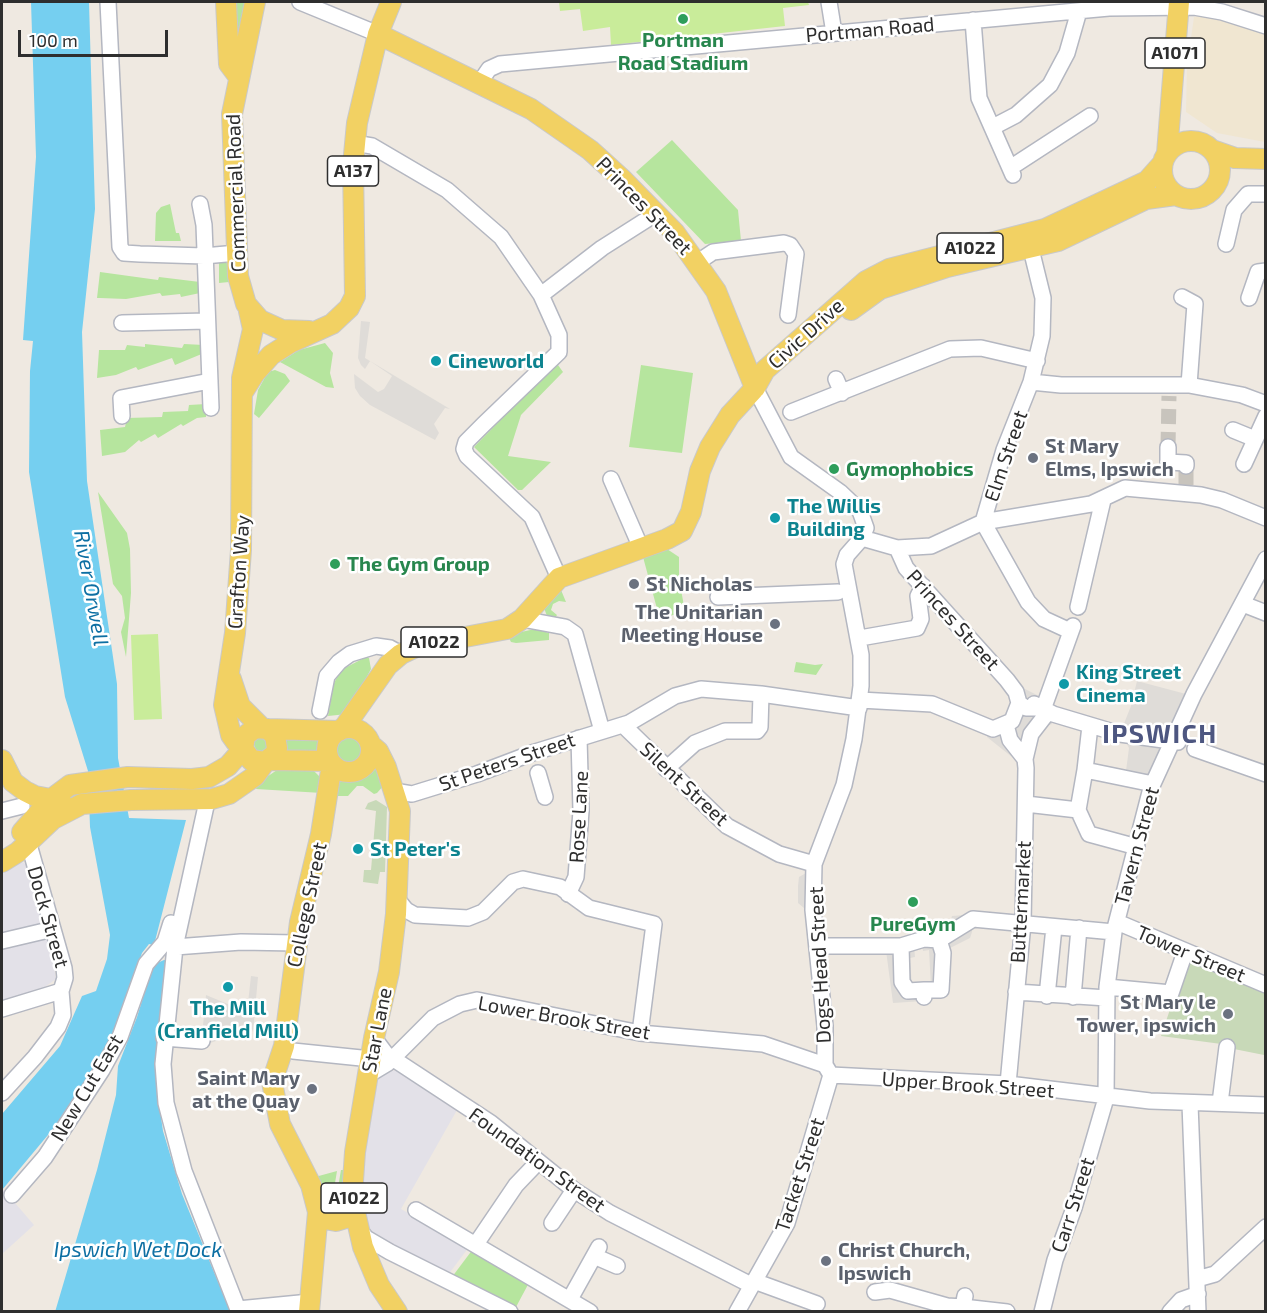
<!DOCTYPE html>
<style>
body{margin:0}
#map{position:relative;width:1267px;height:1313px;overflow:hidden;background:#efe9e1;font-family:"Exo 2",sans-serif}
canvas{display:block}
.frame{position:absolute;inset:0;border:3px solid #2e2e2e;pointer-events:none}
.scale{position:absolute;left:18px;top:30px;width:150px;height:27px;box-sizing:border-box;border:3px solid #2e2e2e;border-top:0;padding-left:8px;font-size:18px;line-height:21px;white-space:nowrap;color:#2e2e2e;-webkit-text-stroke:4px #fff;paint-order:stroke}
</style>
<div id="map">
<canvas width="1267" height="1313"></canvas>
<div class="frame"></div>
<div class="scale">100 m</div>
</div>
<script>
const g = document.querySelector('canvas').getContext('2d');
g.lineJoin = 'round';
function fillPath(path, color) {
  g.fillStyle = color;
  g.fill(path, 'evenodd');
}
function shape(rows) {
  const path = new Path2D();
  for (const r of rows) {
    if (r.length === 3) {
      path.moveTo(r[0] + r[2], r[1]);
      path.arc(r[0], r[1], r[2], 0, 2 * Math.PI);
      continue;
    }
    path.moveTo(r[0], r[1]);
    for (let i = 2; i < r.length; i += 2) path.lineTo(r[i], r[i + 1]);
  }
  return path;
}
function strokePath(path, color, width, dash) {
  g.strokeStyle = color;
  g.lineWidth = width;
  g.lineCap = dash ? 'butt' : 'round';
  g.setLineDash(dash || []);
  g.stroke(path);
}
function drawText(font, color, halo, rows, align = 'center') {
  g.font = font + ' "Exo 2",sans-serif';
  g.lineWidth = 5;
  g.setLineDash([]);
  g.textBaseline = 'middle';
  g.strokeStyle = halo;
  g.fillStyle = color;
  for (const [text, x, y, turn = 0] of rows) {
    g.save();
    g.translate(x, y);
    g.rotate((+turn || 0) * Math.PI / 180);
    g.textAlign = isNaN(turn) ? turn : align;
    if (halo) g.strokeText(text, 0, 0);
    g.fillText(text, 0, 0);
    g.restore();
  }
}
const industrial = shape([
 [20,861,26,864,49,937,56,979,42,989,2,1000,2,871],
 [389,1070,398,1071,407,1075,457,1110,401,1209,469,1247,448,1275,368,1232,363,1204,362,1168,374,1084,382,1074],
 [3,1189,34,1225,2,1254,2,1190]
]);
const education = shape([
 [1212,13,1265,27,1265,142,1217,133,1186,112,1187,66,1194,17]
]);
const green = shape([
 [230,2,250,2,235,60],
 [672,140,738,210,741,241,705,244,636,172],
 [170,204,176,233,179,233,181,241,155,241,156,213,161,207],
 [228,262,229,282,219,283,219,263],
 [100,272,158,280,159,277,200,282,200,293,181,297,180,294,162,296,160,293,126,299,100,298,97,298],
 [325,343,333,353,330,373,334,388,326,387,280,362,299,350],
 [145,344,182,348,184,344,204,345,204,353,175,365,172,358,138,370,136,367,116,375,97,378,99,350,125,350,127,345,145,347],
 [554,365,558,365,563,372,521,415,508,456,551,462,522,490,518,490,474,447],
 [641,365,693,373,682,453,629,447],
 [275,370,285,374,290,381,259,418,254,414,258,390,268,372],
 [206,404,206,417,197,418,183,426,181,424,158,438,155,434,141,442,139,440,125,452,102,456,100,430,125,427,127,418,162,417,163,412,188,411,189,405],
 [98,492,127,533,130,549,131,593,126,657,121,632,125,618,122,596,113,584],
 [667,549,679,557,679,578,685,612,665,617,659,616,643,557],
 [561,590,566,602,559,601,553,604,551,610,557,615,555,618,547,616,544,608],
 [535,629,549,633,549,640,516,643,511,642,509,638,521,632],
 [366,657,369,658,371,669,347,714,328,716,334,683,341,670],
 [796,662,815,665,823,664,816,675,794,672],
 [261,736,269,742,265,752,257,752,253,742],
 [350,750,13],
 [286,739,313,741,322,740,320,753,285,755],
 [377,760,384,785,377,793,374,794,363,786,357,786,348,796,335,796,339,776,359,777,373,768],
 [310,767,322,779,322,793,256,789,258,783,277,770],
 [341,1170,343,1170,345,1207,338,1213,337,1193],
 [337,1171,334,1189,335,1213,328,1207,315,1177],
 [473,1249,531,1279,516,1307,452,1277]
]);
const cemetery = shape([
 [376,800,387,807,385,872,380,872,378,884,363,882,364,870,371,870,376,811,365,809,368,803],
 [1188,956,1265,988,1264,1055,1229,1048,1229,1045,1161,1036]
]);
const pitch = shape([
 [559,2,808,2,809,5,783,8,785,26,611,45,610,27,583,31,580,9,560,11],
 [158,634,162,719,134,720,131,635]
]);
const plaza = shape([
 [361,321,370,322,365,358,450,409,445,408,434,424,439,433,435,440,370,405,360,396,355,388,354,374,378,392,384,389,392,376,370,361,365,369,361,365,358,358],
 [1007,680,1053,703,1052,724,1038,729,1033,768,1017,761,987,737,989,728,1016,716],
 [1137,681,1186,694,1170,763,1159,790,1141,785,1126,771,1129,748,1127,744,1117,741,1131,706],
 [806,873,806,907,804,908,798,903,798,886,799,877],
 [965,915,973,915,972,932,970,938,948,949,946,996,924,997,923,1001,893,1003,885,943,927,931,941,931,949,926,952,916],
 [922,944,923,951,929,950,931,987,912,988,910,958,915,957,914,945],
 [251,976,258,977,253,1032,252,1029,201,1046,206,995,247,1012]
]);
const water = shape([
 [31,2,89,2,95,209,82,332,87,481,117,684,118,758,129,818,186,820,154,945,149,944,142,953,110,1046,53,1129,2,1190,2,1114,60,1046,82,996,96,991,107,959,110,935,90,827,88,771,65,697,29,472,30,371,33,341,23,340,36,157],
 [164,960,169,960,159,1022,156,1063,156,1083,163,1131,182,1194,230,1311,55,1312,97,1170,116,1095,118,1066,137,1017,150,975,155,964]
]);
const minorTunnel = shape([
 [1168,447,1169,396],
 [1186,485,1186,466]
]);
const minor = shape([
 [108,2,120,247,124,253,140,254,204,256,237,253],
 [300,2,378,34],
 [829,2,834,33],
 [973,20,979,98,1013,175],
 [480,82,489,69,500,64,1109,8,1194,7,1222,12,1266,26],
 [993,127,1016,115,1050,85,1067,53,1079,11],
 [354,143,372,146,447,190,501,237,541,295,559,335,559,352,484,424,466,442,464,449,467,456,532,517,559,578],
 [1010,168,1090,116],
 [200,204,204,225,211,408],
 [1226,244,1234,210,1248,194,1266,194],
 [1031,249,1043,298,1042,336,1031,382,1004,450,983,522,1028,602,1044,619,1070,631],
 [698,262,713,252,784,243,790,245,796,254,788,315],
 [541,295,602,248,657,213],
 [1182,297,1195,304,1189,385],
 [1249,298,1258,272,1266,271],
 [122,323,207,321],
 [836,379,842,393],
 [1031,382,1061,385,1189,385,1242,395,1266,404],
 [791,412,950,349,981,348,1037,361],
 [122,416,121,398,210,381],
 [1233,430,1255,439],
 [1168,447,1168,462,1186,463,1186,466],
 [1244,464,1266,416],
 [611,479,641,548],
 [862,538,897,548,931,546,983,522,1091,504,1125,488,1201,495,1222,500,1266,518],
 [897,548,906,568,1007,680,1016,692,1019,703,1026,708,1039,708,1045,704,1073,626],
 [718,597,838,592],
 [1243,604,1266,613],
 [1078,607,1103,500],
 [522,619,565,627,575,634,602,731],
 [860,638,917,628,921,619,918,596,923,586],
 [860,700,932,704,993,729,1012,721,1019,703],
 [1034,704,1053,714,1120,734,1178,742],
 [320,711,327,676,339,662,350,654,376,646,390,648,401,654],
 [623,725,727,826,779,854,814,864],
 [1006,725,1010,740,1025,759,1026,768,1023,923,1008,1084],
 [1195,749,1266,774],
 [1025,759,1031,734,1048,712],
 [666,769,695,743,725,731,757,731,760,727,761,694],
 [1085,770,1090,726],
 [538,773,545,797],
 [394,791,412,794,477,774,535,752,629,723,675,696,701,689,761,694,859,708],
 [1026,804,1078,810,1085,770,1153,784],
 [206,806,175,947,163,1064,166,1103,184,1171,239,1312],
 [1078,810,1089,834,1137,847],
 [2,811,22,806],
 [568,894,576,877,581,811,579,738],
 [397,899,406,910,415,915,468,918,483,912,513,882,523,879,560,887,589,908,654,924,640,1033],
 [1117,922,1266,985],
 [2,941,53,929],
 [168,943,175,947,241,942,296,943],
 [818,946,901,946,924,939,939,940,973,919,1114,932],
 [901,946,902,982,908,991,924,990,924,997],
 [1107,987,1171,993,1185,952],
 [924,990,941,990,943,953,939,940],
 [1016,992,1107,998],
 [1047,996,1054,927],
 [1073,997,1079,928],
 [2,1009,61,991],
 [164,1038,202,1041],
 [374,1038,386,1054,491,1123,574,1190,610,1213,751,1285],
 [284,1046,293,1051,371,1059],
 [368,1075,388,1063,433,1018,460,1004,477,1000,640,1033,763,1044,825,1065],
 [831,1075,1008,1084,1150,1101,1266,1105],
 [2,1093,35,1057,58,1027,63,1015,61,991,65,978,64,968,28,841],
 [1220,1103,1227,1047],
 [1190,1104,1198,1312],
 [12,1195,45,1157,102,1070,120,1037,146,964,165,942,171,923],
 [416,1210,590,1312],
 [552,1223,574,1190],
 [359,1229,366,1238,390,1252,510,1312],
 [476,1244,516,1185,538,1162],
 [594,1256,617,1266],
 [1197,1279,1215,1274,1266,1227],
 [754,1281,817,1304],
 [875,1292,890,1290,947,1306,963,1307,965,1296],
 [570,1299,599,1247],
 [963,1307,1007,1312],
 [238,1309,310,1302],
 [737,1312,787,1223,831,1075,825,1065,825,1026,813,910,814,864,844,785,854,739,861,686,861,655,844,564,847,555,862,538,866,528,860,511,840,492,791,457,755,388],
 [1042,1312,1055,1260,1074,1208,1106,1098,1107,987,1114,932,1151,788,1194,694,1266,559],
 [1170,1312,1181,1300,1198,1294]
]);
const major = shape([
 [226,2,229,64,238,76],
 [255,2,232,114,238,276,246,304,260,320,282,330,309,331],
 [378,34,531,109,590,150,623,180,675,233,716,291,755,388],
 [1191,170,29],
 [1212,150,1235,158,1266,159],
 [1167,153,1179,2],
 [851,310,880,289,947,267,1058,241,1146,199,1176,195],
 [243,392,255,373,271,355,290,343,332,324,349,308,355,296,353,165,357,123,378,34,391,2],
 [231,679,240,706,261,727],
 [349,750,22],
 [268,729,339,731],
 [343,729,388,665,401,654,418,646,507,629,522,619,559,578,667,539,682,531,691,512,700,471,710,447,730,415,755,388,765,370,866,281,889,269,1045,229,1147,181,1163,163],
 [242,744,236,742,231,735,224,705,235,633,241,550,242,378,253,329,249,311],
 [371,745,378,751,386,767,400,811,396,914,389,972,374,1038,355,1152,353,1181,355,1212,363,1247,379,1285,397,1312],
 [2,760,13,782,25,791,35,796,61,801],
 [270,760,330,761],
 [22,832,50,800,70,785,128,777,192,779,209,777,228,766,243,749],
 [2,862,18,852,53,819,82,804,131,800,212,799,229,794,255,776,265,762,275,754,277,748,275,736,268,729,255,728,245,736,243,749,251,760,265,762],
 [318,1212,325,1219,336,1221,349,1217,355,1212],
 [309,1312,318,1212,311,1185,280,1124,272,1082,284,1046,300,922,321,834,332,764]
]);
const markers = [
 [683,19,6,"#2e9e5b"],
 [436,361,6,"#0f9aa8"],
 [1033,458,6,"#6b7280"],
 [834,469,6,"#2e9e5b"],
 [775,518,6,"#0f9aa8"],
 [335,564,6,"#2e9e5b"],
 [634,584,6,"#6b7280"],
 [775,624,6,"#6b7280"],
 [1064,684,6,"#0f9aa8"],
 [358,849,6,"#0f9aa8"],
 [913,902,6,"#2e9e5b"],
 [228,987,6,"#0f9aa8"],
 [1228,1014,6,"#6b7280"],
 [312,1089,6,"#6b7280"],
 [826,1261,6,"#6b7280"]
];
const shields = [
 [1175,53,60],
 [353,171,51],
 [970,248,66],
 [434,642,66],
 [354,1198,66]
];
const shieldNames = [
 ["A1071",1175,53],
 ["A137",353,171],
 ["A1022",970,248],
 ["A1022",434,642],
 ["A1022",354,1198]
];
const streetNames = [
 ["Portman Road",870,30,-5],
 ["Commercial Road",236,193,-92],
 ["Princes Street",644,206,46],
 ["Civic Drive",806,334,-42],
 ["Elm Street",1006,456,-71],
 ["Grafton Way",239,572,-86],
 ["Princes Street",953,620,48],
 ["St Peters Street",507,762,-19],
 ["Silent Street",684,784,43],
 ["Rose Lane",579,817,-87],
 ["Tavern Street",1137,846,-75],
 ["Buttermarket",1021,902,-87],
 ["College Street",307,905,-78],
 ["Dock Street",48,917,74],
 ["Tower Street",1191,954,23],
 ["Dogs Head Street",820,965,-93],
 ["Lower Brook Street",564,1018,10],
 ["Star Lane",377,1030,-79],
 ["Upper Brook Street",968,1085,4],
 ["New Cut East",87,1088,-59],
 ["Foundation Street",537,1160,36],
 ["Tacket Street",800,1175,-72],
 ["Carr Street",1073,1205,-72]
];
const leisureNames = [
 ["Portman",683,40],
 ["Road Stadium",683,63],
 ["Gymophobics",846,469,"left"],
 ["The Gym Group",347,564,"left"],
 ["PureGym",913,924]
];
const cultureNames = [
 ["Cineworld",448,361],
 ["The Willis",787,506],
 ["Building",787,529],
 ["King Street",1076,672],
 ["Cinema",1076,695],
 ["St Peter's",370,849],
 ["The Mill",228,1008,"center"],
 ["(Cranfield Mill)",228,1031,"center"]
];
const worshipNames = [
 ["St Mary",1045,446],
 ["Elms, Ipswich",1045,469],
 ["St Nicholas",646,584],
 ["The Unitarian",763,612,"right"],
 ["Meeting House",763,635,"right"],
 ["St Mary le",1216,1002,"right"],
 ["Tower, ipswich",1216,1025,"right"],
 ["Saint Mary",300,1078,"right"],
 ["at the Quay",300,1101,"right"],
 ["Christ Church,",838,1250],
 ["Ipswich",838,1273]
];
const waterNames = [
 ["River Orwell",91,588,80],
 ["Ipswich Wet Dock",138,1250]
];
const districtNames = [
 ["IPSWICH",1160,734]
];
fillPath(industrial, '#e3e1e8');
fillPath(education, '#f0e6d1');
fillPath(green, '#b6e59e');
fillPath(cemetery, '#c8d9b8');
fillPath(pitch, '#c9ec9a');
fillPath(plaza, '#dfdcd8');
fillPath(water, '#75cff0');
strokePath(minorTunnel, '#c8c4bd', 15, [15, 8]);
strokePath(minor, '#b4b7c1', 18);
strokePath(major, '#c9c9c9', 22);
strokePath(minor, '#fff', 15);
strokePath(major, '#f2d163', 20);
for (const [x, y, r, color] of markers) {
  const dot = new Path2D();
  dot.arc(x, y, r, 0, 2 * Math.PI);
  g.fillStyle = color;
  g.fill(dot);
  strokePath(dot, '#fff', 2);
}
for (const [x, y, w] of shields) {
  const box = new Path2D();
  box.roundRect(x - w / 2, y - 15, w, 30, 4.5);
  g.fillStyle = '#fff';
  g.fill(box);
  strokePath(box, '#2e2e2e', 1.5);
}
drawText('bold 18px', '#2e2e2e', null, shieldNames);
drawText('20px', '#2e2e2e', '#fff', streetNames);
drawText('bold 20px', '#27864d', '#fff', leisureNames);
drawText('bold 20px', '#0d838f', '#fff', cultureNames, 'left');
drawText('bold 20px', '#5b616d', '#fff', worshipNames, 'left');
drawText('italic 21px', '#0d6fa3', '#fff', waterNames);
g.letterSpacing = '1.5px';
drawText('bold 26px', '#4d5680', '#fff', districtNames);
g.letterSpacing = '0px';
</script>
